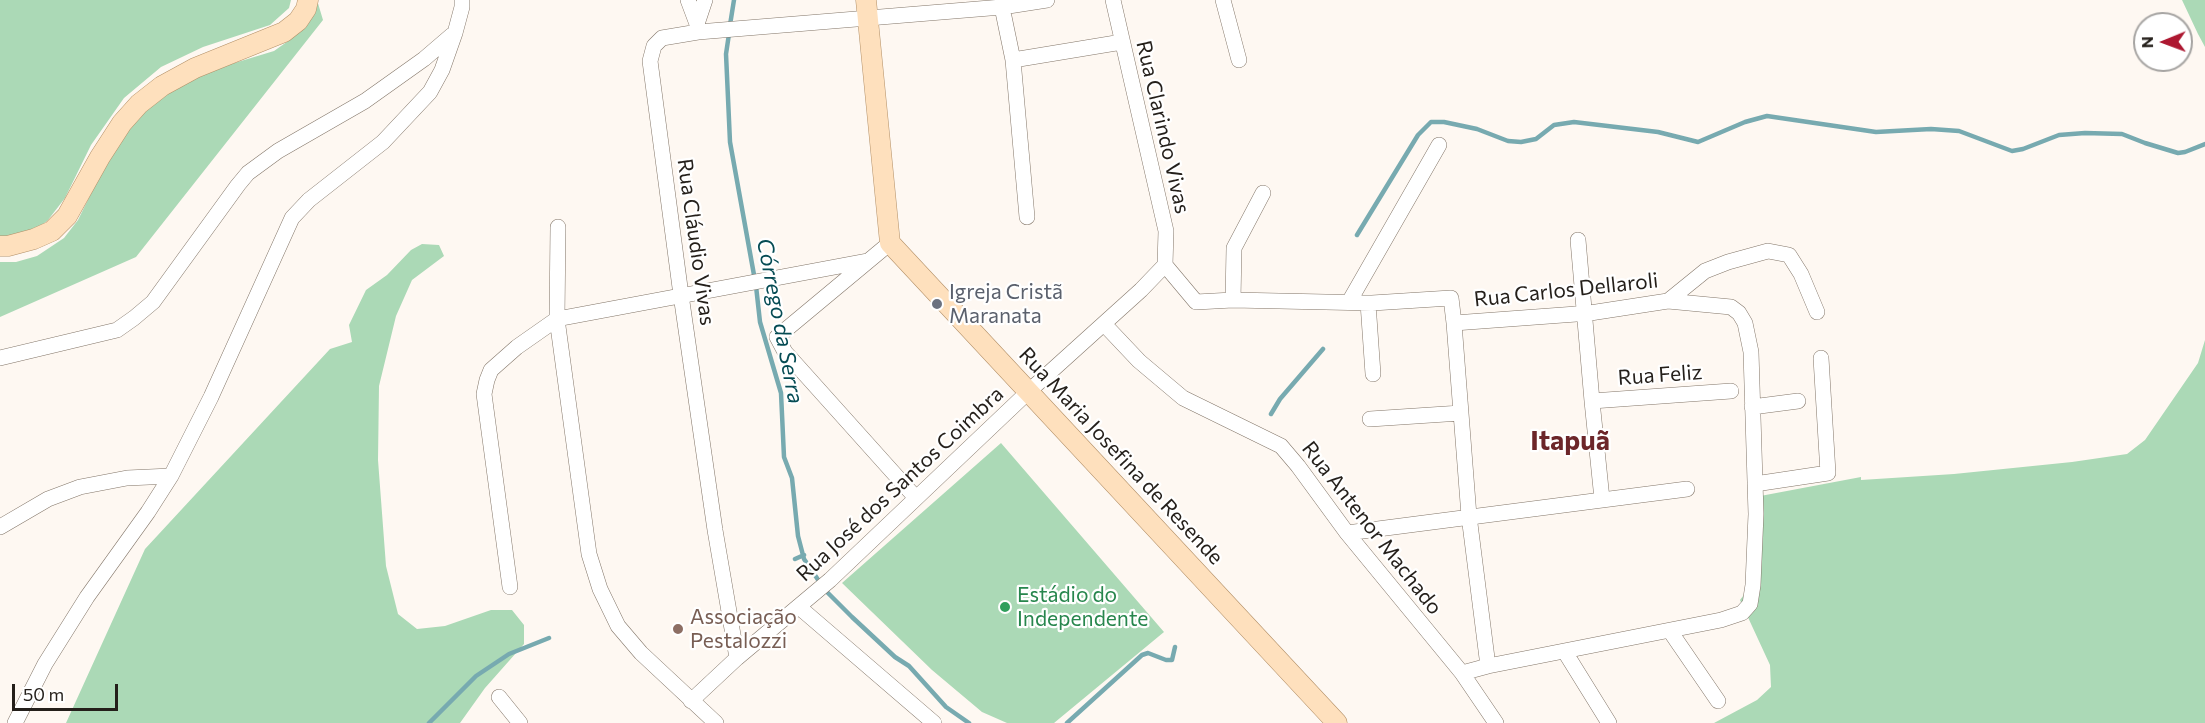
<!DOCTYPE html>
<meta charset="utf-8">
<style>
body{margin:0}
#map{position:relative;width:2205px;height:723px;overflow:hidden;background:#fef8f2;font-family:Commissioner,sans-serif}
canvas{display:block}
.north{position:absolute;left:2133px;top:12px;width:60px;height:60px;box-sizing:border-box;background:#fff;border:2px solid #a7a5a3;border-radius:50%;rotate:269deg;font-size:16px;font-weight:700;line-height:24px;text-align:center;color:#241f1a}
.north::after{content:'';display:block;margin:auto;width:21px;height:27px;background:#ad1831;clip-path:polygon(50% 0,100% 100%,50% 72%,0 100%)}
.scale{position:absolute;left:12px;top:684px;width:106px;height:27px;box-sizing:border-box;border:3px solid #241f1a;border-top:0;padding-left:8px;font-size:18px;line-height:21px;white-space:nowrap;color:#241f1a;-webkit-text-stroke:4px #fff;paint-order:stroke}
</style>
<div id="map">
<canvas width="2205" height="723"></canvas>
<div class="north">N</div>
<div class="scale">50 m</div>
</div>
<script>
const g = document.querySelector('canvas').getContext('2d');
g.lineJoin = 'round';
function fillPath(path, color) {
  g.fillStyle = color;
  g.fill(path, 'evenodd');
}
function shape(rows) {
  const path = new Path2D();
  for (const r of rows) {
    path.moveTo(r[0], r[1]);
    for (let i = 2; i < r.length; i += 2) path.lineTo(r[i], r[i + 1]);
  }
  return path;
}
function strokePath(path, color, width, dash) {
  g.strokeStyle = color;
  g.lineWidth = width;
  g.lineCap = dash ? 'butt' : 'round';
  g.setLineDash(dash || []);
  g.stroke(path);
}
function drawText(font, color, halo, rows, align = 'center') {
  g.font = font + ' Commissioner,sans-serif';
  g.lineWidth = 4.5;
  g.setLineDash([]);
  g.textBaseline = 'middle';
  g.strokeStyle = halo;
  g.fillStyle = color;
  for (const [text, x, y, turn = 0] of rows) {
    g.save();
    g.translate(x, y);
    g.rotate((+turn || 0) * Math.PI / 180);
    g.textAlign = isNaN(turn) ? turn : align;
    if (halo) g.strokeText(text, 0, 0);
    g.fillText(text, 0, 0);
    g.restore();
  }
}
const green = shape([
 [0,0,291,0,289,8,270,25,203,47,161,67,124,98,91,145,65,198,48,220,35,231,8,237,0,236],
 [317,0,323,20,136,257,0,317,0,262,16,262,37,256,64,238,78,220,117,141,154,100,208,71,274,51,291,39],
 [2182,0,2205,0,2205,47,2198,34],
 [422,244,439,245,444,256,412,280,396,316,379,386,378,460,386,566,398,614,417,629,445,626,491,610,512,610,524,625,524,644,485,688,460,723,66,723,145,549,330,349,352,342,349,325,366,290,387,275,411,250],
 [2205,340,2205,723,1714,723,1757,700,1771,687,1770,665,1740,600,1749,588,1755,497,1861,477,1861,480,1954,474,2072,462,2127,454,2145,440,2198,363],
 [1001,443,1164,632,1054,723,1007,723,982,712,932,670,842,583]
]);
const stream = shape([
 [730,25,734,0],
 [729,34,726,54,730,142,756,286,760,322,781,393,784,457,792,478,798,536,804,559,825,590,852,617,895,657,909,666,946,707,969,723],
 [1357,235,1418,135,1431,122,1444,122,1477,129,1508,141,1521,142,1536,139,1554,125,1574,122,1658,132,1698,142,1745,122,1767,116,1876,132,1931,129,1959,131,2012,151,2023,149,2059,135,2085,133,2122,134,2145,143,2178,153,2185,152,2205,144],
 [1271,414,1280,399,1323,349],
 [795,559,804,555],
 [429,723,476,676,509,654,549,638],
 [1067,723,1142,655,1148,653,1166,660,1172,660,1175,647]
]);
const minor = shape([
 [688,0,697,24],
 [1113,0,1166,231,1165,265],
 [1223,0,1239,60],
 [1002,7,1013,60,1027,217],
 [698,32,697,24,705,0],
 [1013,60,1122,42],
 [558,227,557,319,589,554,600,589,618,626,641,653,716,723],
 [1578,240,1592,401,1602,499],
 [890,243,777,337,785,352,916,498],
 [1165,265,1196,302,1233,300,1372,303,1451,298,1454,323,1590,313,1668,301,1705,271,1728,262,1768,251,1789,255,1801,274,1817,312],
 [1233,300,1234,248,1263,193],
 [1349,302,1439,145],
 [1368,303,1373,374],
 [1454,323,1469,516,1488,666],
 [1104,324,1139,361,1183,398,1281,446,1298,466,1347,533,1462,673,1496,723],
 [0,358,117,330,134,318,153,302,238,185,248,173,278,151,365,101,424,59,452,35],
 [1592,401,1731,391],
 [1752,407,1798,401],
 [1370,419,1461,413],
 [1755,484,1828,473,1821,358],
 [0,527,48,499,80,487,127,478,171,476],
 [1347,533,1687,489],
 [510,587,484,394,487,380,491,370,517,347,557,319,867,261],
 [799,607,934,723],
 [1670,631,1718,701],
 [1565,652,1609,723],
 [737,658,715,530,681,295,650,61,654,46,662,38,698,32,1002,7,1047,0],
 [1462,673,1488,666,1721,620,1742,613,1750,604,1753,585,1756,514,1751,352,1745,323,1739,313,1731,307,1668,301],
 [499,697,520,723],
 [691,701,737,658,830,580,1028,392,1141,290,1165,265],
 [15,723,45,664,87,597,148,512,171,476,211,397,292,218,309,200,383,142,430,92,442,70,455,33,462,7,462,0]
]);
const major = shape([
 [866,0,890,243,1337,723],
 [0,246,8,246,34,239,52,231,67,216,100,157,122,123,139,104,162,86,195,68,284,32,298,21,306,9,308,0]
]);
const markers = [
 [937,304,6,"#6b7280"],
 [1005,607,6,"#2e9e5b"],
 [678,629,6,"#8d6e63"]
];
const streetNames = [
 ["Rua Clarindo Vivas",1163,127,77],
 ["Rua Cláudio Vivas",696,242,82],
 ["Rua Carlos Dellaroli",1566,290,-6],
 ["Rua Feliz",1660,375,-4],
 ["Rua Maria Josefina de Resende",1121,456,47],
 ["Rua José dos Santos Coimbra",900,484,-43],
 ["Rua Antenor Machado",1372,528,52]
];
const worshipNames = [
 ["Igreja Cristã",949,292],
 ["Maranata",949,316]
];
const leisureNames = [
 ["Estádio do",1017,595],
 ["Independente",1017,619]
];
const educationNames = [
 ["Associação",690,617],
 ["Pestalozzi",690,641]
];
const waterNames = [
 ["Córrego da Serra",780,321,79]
];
const districtNames = [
 ["Itapuã",1570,441]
];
fillPath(green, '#abd9b6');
strokePath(stream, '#77aab0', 4.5);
strokePath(minor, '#837669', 16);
strokePath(major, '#b28f67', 21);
strokePath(minor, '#fff', 15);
strokePath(major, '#fee0bd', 20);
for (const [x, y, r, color] of markers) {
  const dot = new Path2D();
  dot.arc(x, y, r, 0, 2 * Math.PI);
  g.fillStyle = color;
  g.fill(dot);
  strokePath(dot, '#fff', 2);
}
drawText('21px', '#241f1a', '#fff', streetNames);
drawText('21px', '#5b616d', '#fff', worshipNames, 'left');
drawText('21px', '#27864d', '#fff', leisureNames, 'left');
drawText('21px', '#785e54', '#fff', educationNames, 'left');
drawText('italic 22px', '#054b53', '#fff', waterNames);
drawText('bold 27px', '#6c262a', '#fff', districtNames);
</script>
